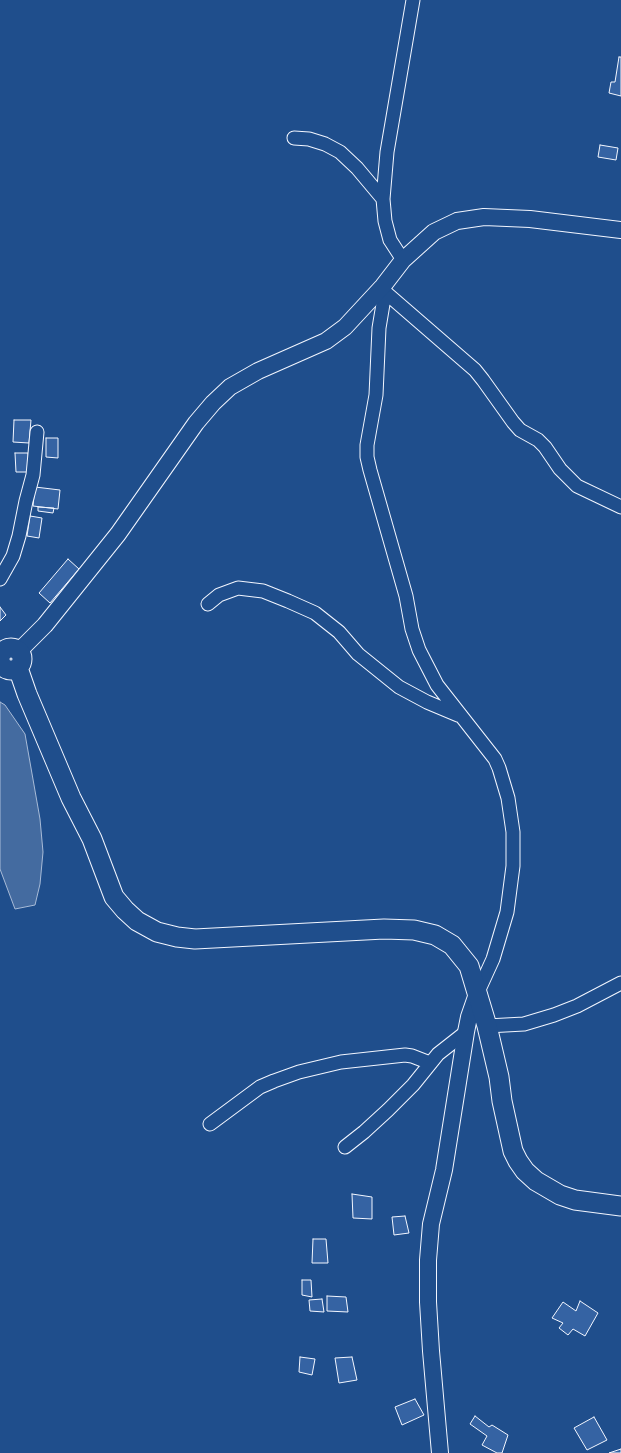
<!DOCTYPE html>
<style>
body{margin:0}
canvas{display:block;background:#1f4e8c}
</style>
<canvas width="621" height="1453"></canvas>
<script>
const g = document.querySelector('canvas').getContext('2d');
g.lineJoin = 'round';
function fillPath(path, color) {
  g.fillStyle = color;
  g.fill(path, 'evenodd');
}
function shape(rows) {
  const path = new Path2D();
  for (const r of rows) {
    if (r.length === 3) {
      path.moveTo(r[0] + r[2], r[1]);
      path.arc(r[0], r[1], r[2], 0, 2 * Math.PI);
      continue;
    }
    path.moveTo(r[0], r[1]);
    for (let i = 2; i < r.length; i += 2) path.lineTo(r[i], r[i + 1]);
  }
  return path;
}
function strokePath(path, color, width, dash) {
  g.strokeStyle = color;
  g.lineWidth = width;
  g.lineCap = dash ? 'butt' : 'round';
  g.setLineDash(dash || []);
  g.stroke(path);
}
const water = shape([
 [0,702,5,705,25,734,40,819,43,852,40,884,35,905,15,909,0,869,0,702]
]);
const building = shape([
 [619,57,621,57,621,96,609,93,611,82,615,82,619,57],
 [600,145,618,148,616,160,598,157,600,145],
 [14,420,31,420,29,443,13,442,14,420],
 [46,438,58,438,58,458,46,457,46,438],
 [15,453,28,453,29,472,16,472,15,453],
 [35,487,60,490,58,509,33,506,35,487],
 [38,507,54,508,53,513,38,511,38,507],
 [30,516,42,518,39,538,27,536,30,516],
 [68,559,79,569,50,603,39,593,68,559],
 [0,607,6,615,0,621,0,607],
 [352,1194,372,1197,372,1219,353,1218,352,1194],
 [405,1216,409,1233,394,1235,392,1217,405,1216],
 [313,1239,326,1239,328,1263,312,1263,313,1239],
 [302,1280,311,1280,312,1297,302,1295,302,1280],
 [327,1296,346,1297,348,1312,327,1311,327,1296],
 [322,1299,324,1312,310,1311,309,1300,322,1299],
 [580,1301,598,1313,585,1336,573,1329,568,1335,559,1328,563,1323,552,1318,563,1302,576,1311,580,1301],
 [300,1357,315,1359,312,1375,299,1372,300,1357],
 [352,1357,357,1380,339,1383,335,1358,352,1357],
 [415,1399,424,1415,402,1425,395,1407,415,1399],
 [475,1416,489,1427,492,1425,508,1435,502,1453,497,1453,482,1445,487,1436,470,1424,475,1416],
 [594,1417,607,1440,587,1450,574,1428,594,1417],
 [621,1449,621,1453,609,1453,621,1449]
]);
const minor = shape([
 [294,138,309,139,325,144,340,152,357,168,383,199],
 [403,260,390,240,385,221,383,199,387,152,413,0],
 [383,286,385,292,379,328,376,395,367,445,367,457,370,470,406,596,412,629,419,650,437,685,495,759,499,768,508,798,513,832,513,866,507,912,493,959,477,994],
 [385,292,475,370,483,380,513,422,520,430,538,440,545,447,560,469,577,486,621,507],
 [0,579,13,556,19,536,26,501,33,475,37,432],
 [208,604,219,595,238,588,263,591,288,601,315,613,339,632,358,654,399,687,427,702,458,715],
 [487,1026,524,1024,554,1015,577,1006,621,983],
 [210,1124,260,1087,274,1081,299,1072,341,1062,405,1055,412,1056,430,1063],
 [345,1147,364,1132,388,1110,413,1085,438,1054,466,1032]
]);
const major = shape([
 [19,651,45,625,118,534,196,423,213,403,230,387,258,371,326,341,345,327,383,286,403,260,434,232,457,221,484,217,530,219,621,230],
 [440,1453,431,1351,428,1302,428,1260,431,1224,444,1170,466,1032,469,1017,477,994]
]);
const highway = shape([
 [11,659,11],
 [18,668,27,694,71,798,92,839,114,897,125,910,137,921,157,932,177,937,195,939,384,929,414,930,435,935,452,945,469,966,487,1026,499,1077,502,1101,513,1151,518,1161,525,1171,536,1181,560,1195,575,1200,621,1206]
]);
fillPath(water, '#446ba0');
strokePath(water, '#a8bbd7', 1);
fillPath(building, '#3563a3');
strokePath(building, '#f2f6ff', 1);
strokePath(minor, '#f2f6ff', 15);
strokePath(major, '#f2f6ff', 18);
strokePath(highway, '#f2f6ff', 21);
strokePath(minor, '#1f4e8c', 13);
strokePath(major, '#1f4e8c', 16);
strokePath(highway, '#1f4e8c', 19);
</script>
